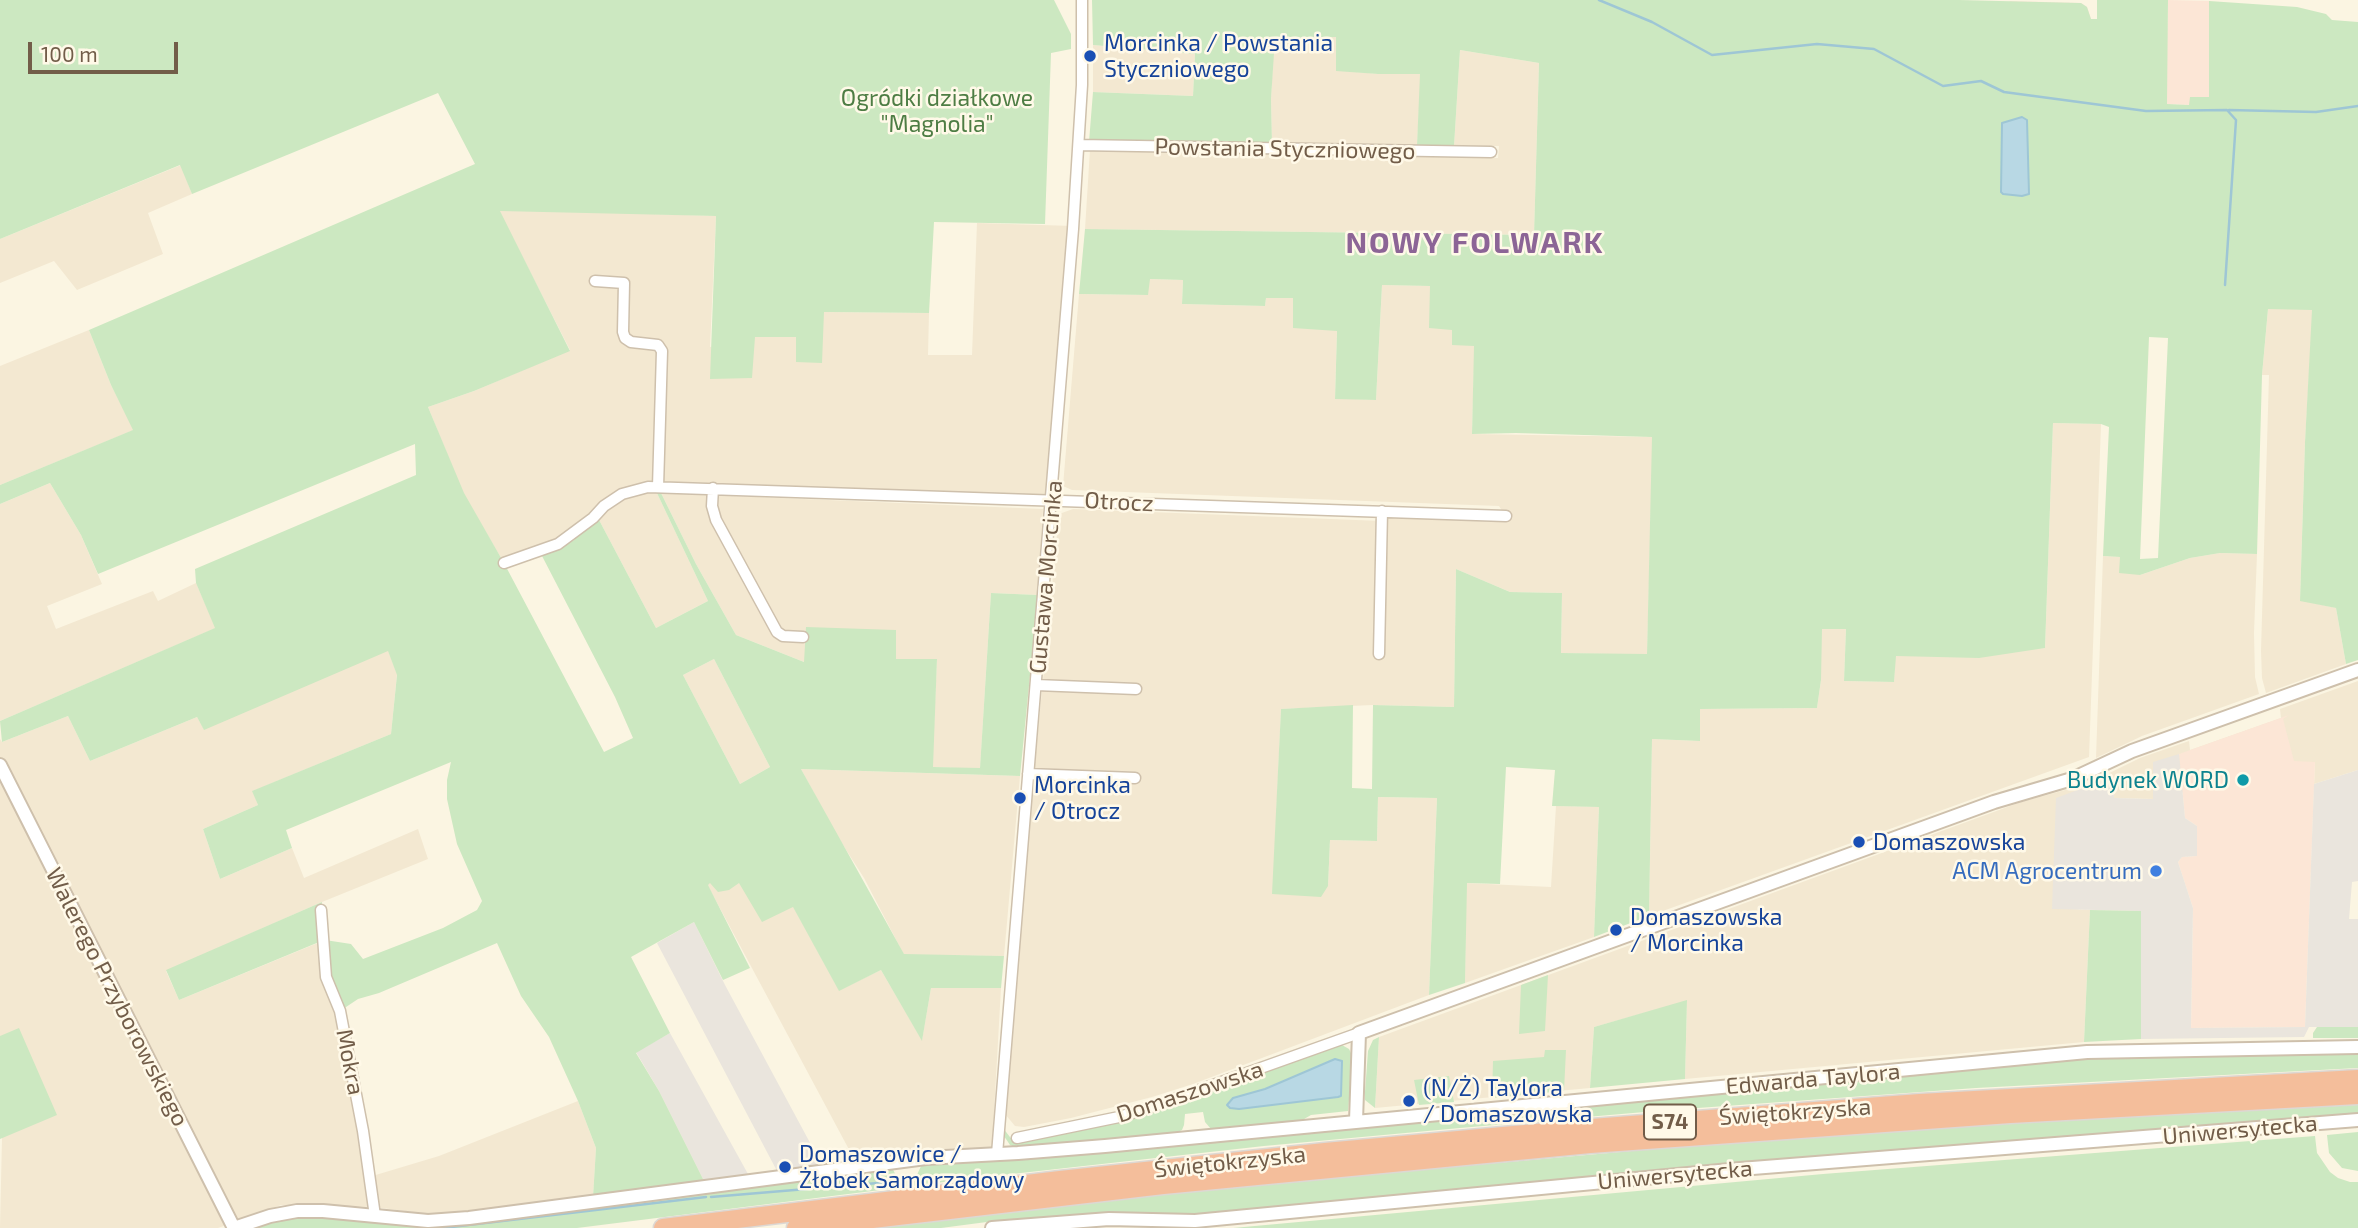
<!DOCTYPE html>
<meta charset="utf-8">
<style>
body{margin:0}
#map{position:relative;width:2358px;height:1228px;overflow:hidden;background:#fbf5e2;font-family:"Exo 2",sans-serif}
canvas{display:block}
.scale{position:absolute;left:28px;top:42px;width:150px;height:32px;box-sizing:border-box;border:4px solid #725d49;border-top:0;padding-left:9px;font-size:21px;line-height:24px;white-space:nowrap;color:#725d49;-webkit-text-stroke:5px #fff9e8;paint-order:stroke}
</style>
<div id="map">
<canvas width="2358" height="1228"></canvas>
<div class="scale">100 m</div>
</div>
<script>
const g = document.querySelector('canvas').getContext('2d');
g.lineJoin = 'round';
function fillPath(path, color) {
  g.fillStyle = color;
  g.fill(path, 'evenodd');
}
function shape(rows) {
  const path = new Path2D();
  for (const r of rows) {
    path.moveTo(r[0], r[1]);
    for (let i = 2; i < r.length; i += 2) path.lineTo(r[i], r[i + 1]);
  }
  return path;
}
function strokePath(path, color, width, dash) {
  g.strokeStyle = color;
  g.lineWidth = width;
  g.lineCap = dash ? 'butt' : 'round';
  g.setLineDash(dash || []);
  g.stroke(path);
}
function drawText(font, color, halo, rows, align = 'center') {
  g.font = font + ' "Exo 2",sans-serif';
  g.lineWidth = 5;
  g.setLineDash([]);
  g.textBaseline = 'middle';
  g.strokeStyle = halo;
  g.fillStyle = color;
  for (const [text, x, y, turn = 0] of rows) {
    g.save();
    g.translate(x, y);
    g.rotate((+turn || 0) * Math.PI / 180);
    g.textAlign = isNaN(turn) ? turn : align;
    if (halo) g.strokeText(text, 0, 0);
    g.fillText(text, 0, 0);
    g.restore();
  }
}
const residential = shape([
 [1337,37,1336,70,1378,74,1421,74,1417,145,1272,144,1271,99,1274,38],
 [1093,45,1195,54,1193,96,1093,92],
 [1460,50,1539,63,1534,235,1478,234,1472,434,1653,437,1647,655,1561,653,1562,593,1510,592,1456,569,1454,707,1373,705,1281,709,1274,866,1328,886,1330,840,1377,841,1378,797,1437,798,1429,995,1193,1084,1152,1097,1071,1118,1024,1127,1015,1126,1005,1114,1018,939,1059,514,1073,509,1382,521,1383,516,1505,515,1499,506,1072,490,1063,486,1079,294,1147,295,1149,279,1183,280,1182,304,1265,306,1266,297,1293,297,1337,330,1335,398,1376,400,1382,285,1430,286,1455,234,1085,229,1090,150,1498,158,1499,146,1454,146],
 [181,165,192,194,148,213,163,254,77,290,54,261,0,283,0,239],
 [498,209,716,216,710,347,754,337,824,312,929,313,928,355,972,355,977,223,1073,226,1052,499,666,487,622,494,576,532,504,563,463,493,428,407,474,391,570,350],
 [2268,309,2313,309,2305,442,2300,600,2336,608,2346,664,2266,693,2262,678,2261,651,2269,375,2262,375],
 [89,330,111,385,134,430,0,485,0,366],
 [2053,423,2101,424,2089,757,1649,916,1652,739,1699,741,1700,709,1817,708,1821,680,1821,629,1846,629,1844,681,1894,682,1895,656,2045,648],
 [50,483,81,535,102,584,47,606,56,629,153,591,158,601,196,583,216,628,0,721,0,504],
 [645,491,656,491,708,601,656,628,598,518,606,508,626,496],
 [661,493,1043,509,1038,595,991,593,980,769,932,767,937,660,896,659,896,630,851,630,804,662,736,635,696,564],
 [2220,553,2257,554,2254,633,2255,677,2259,694,2142,736,2096,758,2103,556,2120,557,2140,575,2190,558],
 [388,650,397,674,391,734,253,791,258,805,203,829,220,879,292,848,304,878,418,829,428,859,322,902,166,971,179,1000,325,940,369,1177,439,1156,578,1101,596,1148,593,1197,466,1213,429,1214,374,1207,281,1205,218,1228,0,1228,2,1138,0,1134,0,739,2,742,68,716,90,761,197,717,204,729],
 [714,659,770,767,740,784,683,675],
 [2358,681,2358,770,2314,784,2315,762,2154,799,2114,798,2113,778,2052,908,2090,910,2084,1042,1685,1079,1687,1001,1594,1027,1590,1088,1375,1108,1379,1037,2021,802,2087,784,2140,758,2189,741,2190,750,2281,718,2280,709],
 [801,769,1020,776,1004,956,904,955,864,878,836,834],
 [1556,806,1599,807,1594,937,1465,983,1466,883,1551,887],
 [731,871,793,906,839,990,881,970,922,1040,931,988,1001,988,992,1148,943,1149,853,1157,707,884]
]);
const commercial = shape([
 [2168,0,2209,1,2209,97,2190,105,2167,104,2009,1,2081,3,2087,7,2096,33,2167,36],
 [2289,715,2283,719,2294,761,2315,762,2305,1027,2191,1028,2193,908,2178,862,2182,857,2197,856,2197,826,2185,818,2179,754]
]);
const industrial = shape([
 [2179,754,2185,818,2197,826,2197,856,2182,857,2178,862,2193,908,2191,1028,2305,1027,2314,784,2358,770,2358,881,2352,882,2349,919,2358,919,2358,1027,2309,1027,2304,1037,2141,1039,2141,911,2052,909,2056,798,2113,777,2114,798,2153,799,2153,762],
 [694,922,725,985,822,1165,777,1171,657,943],
 [670,1033,748,1174,704,1181,659,1091,636,1052]
]);
const green = shape([
 [0,0,1054,0,1071,34,1071,49,1051,53,1045,224,934,222,929,313,824,312,822,363,796,362,796,337,755,337,752,378,710,379,716,216,500,211,570,351,474,391,428,407,464,493,504,563,604,752,633,738,615,697,541,554,558,550,574,540,598,518,656,628,708,601,656,491,661,493,696,564,736,635,804,662,806,627,896,630,896,659,937,659,933,767,980,768,991,593,1038,595,1020,776,801,769,904,954,1004,956,1001,988,931,988,922,1041,881,970,839,991,793,907,762,922,739,883,729,890,718,892,710,883,708,885,750,968,723,980,694,922,631,957,670,1033,636,1053,659,1091,704,1181,593,1197,596,1148,578,1101,549,1037,521,996,497,943,379,993,358,999,340,1011,326,977,324,940,179,1000,166,970,322,902,321,910,325,940,351,944,363,959,443,928,477,910,482,901,457,844,447,799,447,780,451,762,286,830,292,848,220,879,203,829,258,805,252,791,391,734,397,675,388,651,204,730,197,717,90,761,68,716,2,742,0,721,215,628,196,583,195,569,416,475,415,444,98,574,81,535,50,483,0,504,0,485,133,430,111,385,89,330,475,164,438,93,192,194,180,165,0,239],
 [714,659,770,767,740,784,683,675],
 [1092,0,1959,0,2081,3,2087,7,2091,19,2097,19,2097,0,2168,0,2167,104,2189,105,2190,97,2209,97,2209,1,2297,7,2326,14,2332,20,2358,22,2358,660,2346,664,2336,608,2300,601,2305,442,2312,310,2268,309,2262,375,2257,554,2220,553,2190,558,2140,575,2119,573,2120,557,2103,556,2109,427,2101,424,2053,423,2045,648,1979,658,1896,656,1894,682,1844,681,1846,629,1822,629,1821,680,1817,708,1700,709,1700,741,1652,739,1649,916,1594,937,1599,807,1552,806,1555,770,1506,767,1500,884,1467,883,1465,983,1429,995,1437,798,1378,797,1377,841,1330,840,1328,886,1321,897,1272,894,1281,709,1353,705,1352,788,1372,789,1373,705,1454,707,1456,569,1510,592,1562,593,1561,653,1647,654,1652,437,1516,433,1472,434,1474,346,1452,345,1452,330,1429,328,1430,286,1382,285,1376,400,1335,399,1337,331,1293,328,1293,298,1266,298,1265,306,1182,304,1183,280,1150,279,1148,295,1079,294,1085,229,1534,235,1539,63,1460,50,1454,146,1417,145,1420,74,1378,74,1336,71,1336,37,1275,38,1271,99,1272,144,1089,142,1093,92,1193,96,1195,54,1093,45],
 [2149,337,2168,338,2158,558,2140,559],
 [2090,910,2141,911,2141,1039,2084,1042],
 [1548,975,1545,1031,1519,1034,1521,985],
 [1687,1000,1685,1079,1590,1088,1594,1027],
 [2317,1027,2358,1027,2358,1038,2313,1038,2313,1033],
 [19,1028,57,1115,0,1139,0,1036],
 [1379,1037,1375,1108,1365,1100,1365,1092,1368,1051,1373,1040],
 [1342,1045,1349,1049,1353,1057,1348,1111,1311,1115,1299,1122,1218,1130,1211,1129,1205,1122,1203,1112,1185,1114,1184,1125,1182,1130,1174,1134,1042,1146,1015,1147,1010,1145,1002,1133,1003,1128,1013,1141,1022,1142,1134,1117],
 [1545,1050,1566,1050,1564,1091,1492,1098,1493,1061,1544,1057],
 [2358,1052,2358,1068,1976,1088,1656,1111,1460,1128,1264,1146,976,1178,577,1228,250,1228,273,1221,312,1215,419,1224,891,1166,898,1179,916,1177,922,1164,1841,1082,2068,1059,2113,1056],
 [1449,1076,1454,1102,1419,1105,1414,1080],
 [2358,1105,2358,1117,1196,1216,1102,1214,1002,1220,941,1228,853,1228,1172,1192,1654,1149,1950,1125],
 [2358,1132,2358,1171,2342,1168,2329,1153,2327,1135],
 [2315,1136,2317,1153,2330,1172,2338,1178,2350,1182,2358,1182,2358,1228,1233,1228,1823,1174]
]);
const water = shape([
 [2022,117,2027,120,2029,194,2022,196,2003,194,2001,192,2002,123,2022,117],
 [1335,1059,1342,1061,1341,1096,1338,1097,1239,1109,1230,1108,1227,1105,1233,1098,1265,1089,1335,1059]
]);
const stream = shape([
 [1599,0,1652,22,1712,55,1817,44,1874,49,1943,86,1981,81,2004,92,2146,111,2227,110,2236,120,2225,285],
 [2229,110,2316,112,2358,106],
 [711,1197,890,1182],
 [443,1228,706,1197]
]);
const minor = shape([
 [1079,145,1491,152],
 [595,281,624,283,623,332,625,338,631,342,658,345,662,351,658,487],
 [713,488,712,506,716,520,777,632,783,636,803,637],
 [504,563,558,544,593,518,604,506,622,494,648,487,1506,516],
 [1379,654,1382,511],
 [1036,685,1136,689],
 [1028,774,1135,778],
 [321,910,326,977,340,1011,363,1131,375,1216],
 [1017,1138,1119,1117,1154,1106,1359,1033],
 [997,1154,1073,229,1082,85,1082,0]
]);
const tertiary = shape([
 [0,765,234,1228],
 [1356,1121,1359,1033,1994,802,2072,779,2132,751,2358,670],
 [234,1228,270,1216,297,1211,323,1211,428,1221,469,1218,926,1158,1018,1153,1105,1146,2087,1052,2358,1047],
 [992,1228,1109,1219,1195,1221,1740,1169,2358,1120]
]);
const motorway = shape([
 [663,1228,1060,1180,1325,1152,1592,1128,1920,1103,2358,1079],
 [796,1228,1163,1185,1590,1144,2010,1114,2358,1095]
]);
const markers = [
 [1090,56,7,"#1a4fb4"],
 [2243,780,7,"#0f9aa8"],
 [1020,798,7,"#1a4fb4"],
 [1859,842,7,"#1a4fb4"],
 [2156,871,7,"#3f7fe0"],
 [1616,930,7,"#1a4fb4"],
 [1409,1101,7,"#1a4fb4"],
 [785,1167,7,"#1a4fb4"]
];
const shields = [
 [1670,1122,52]
];
const shieldNames = [
 ["S74",1670,1122]
];
const transitNames = [
 ["Morcinka / Powstania",1104,43],
 ["Styczniowego",1104,69],
 ["Morcinka",1034,785],
 ["/ Otrocz",1034,811],
 ["Domaszowska",1873,842],
 ["Domaszowska",1630,917],
 ["/ Morcinka",1630,943],
 ["(N/Ż) Taylora",1423,1088],
 ["/ Domaszowska",1423,1114],
 ["Domaszowice /",799,1154],
 ["Żłobek Samorządowy",799,1180]
];
const parkNames = [
 ["Ogródki działkowe",937,98],
 ["\"Magnolia\"",937,124]
];
const streetNames = [
 ["Powstania Styczniowego",1285,149,1],
 ["Otrocz",1119,502,3],
 ["Gustawa Morcinka",1046,577,-85],
 ["Walerego Przyborowskiego",117,997,63],
 ["Mokra",350,1062,79],
 ["Edwarda Taylora",1813,1079,-5],
 ["Domaszowska",1190,1092,-18],
 ["Świętokrzyska",1795,1112,-4],
 ["Uniwersytecka",2240,1130,-5],
 ["Świętokrzyska",1230,1162,-6],
 ["Uniwersytecka",1675,1175,-5]
];
const cultureNames = [
 ["Budynek WORD",2229,780]
];
const shopNames = [
 ["ACM Agrocentrum",2142,871]
];
const districtNames = [
 ["NOWY FOLWARK",1475,243]
];
fillPath(residential, '#f3e8d1');
fillPath(commercial, '#fce6d6');
fillPath(industrial, '#eae5dd');
fillPath(green, '#cce8c1');
fillPath(water, '#b8d8e4');
strokePath(water, '#9ec6d5', 2);
strokePath(stream, '#9ec6d5', 2.5);
strokePath(minor, '#cec0ac', 13);
strokePath(tertiary, '#cec0ac', 16);
strokePath(motorway, '#ddd8d3', 21);
strokePath(minor, '#fff', 10);
strokePath(tertiary, '#fff', 12);
strokePath(motorway, '#f4be9b', 18);
for (const [x, y, r, color] of markers) {
  const dot = new Path2D();
  dot.arc(x, y, r, 0, 2 * Math.PI);
  g.fillStyle = color;
  g.fill(dot);
  strokePath(dot, '#fff9e8', 2.5);
}
for (const [x, y, w] of shields) {
  const box = new Path2D();
  box.roundRect(x - w / 2, y - 17.5, w, 35, 5);
  g.fillStyle = '#fff9e8';
  g.fill(box);
  strokePath(box, '#725d49', 2);
}
drawText('bold 21px', '#725d49', null, shieldNames);
drawText('23px', '#164399', '#fff9e8', transitNames, 'left');
drawText('23px', '#4e7d44', '#fff9e8', parkNames);
drawText('23px', '#725d49', '#fff9e8', streetNames);
drawText('23px', '#0d838f', '#fff9e8', cultureNames, 'right');
drawText('23px', '#366cbe', '#fff9e8', shopNames, 'right');
g.letterSpacing = '2px';
drawText('bold 30px', '#8c6596', '#fff9e8', districtNames);
g.letterSpacing = '0px';
</script>
